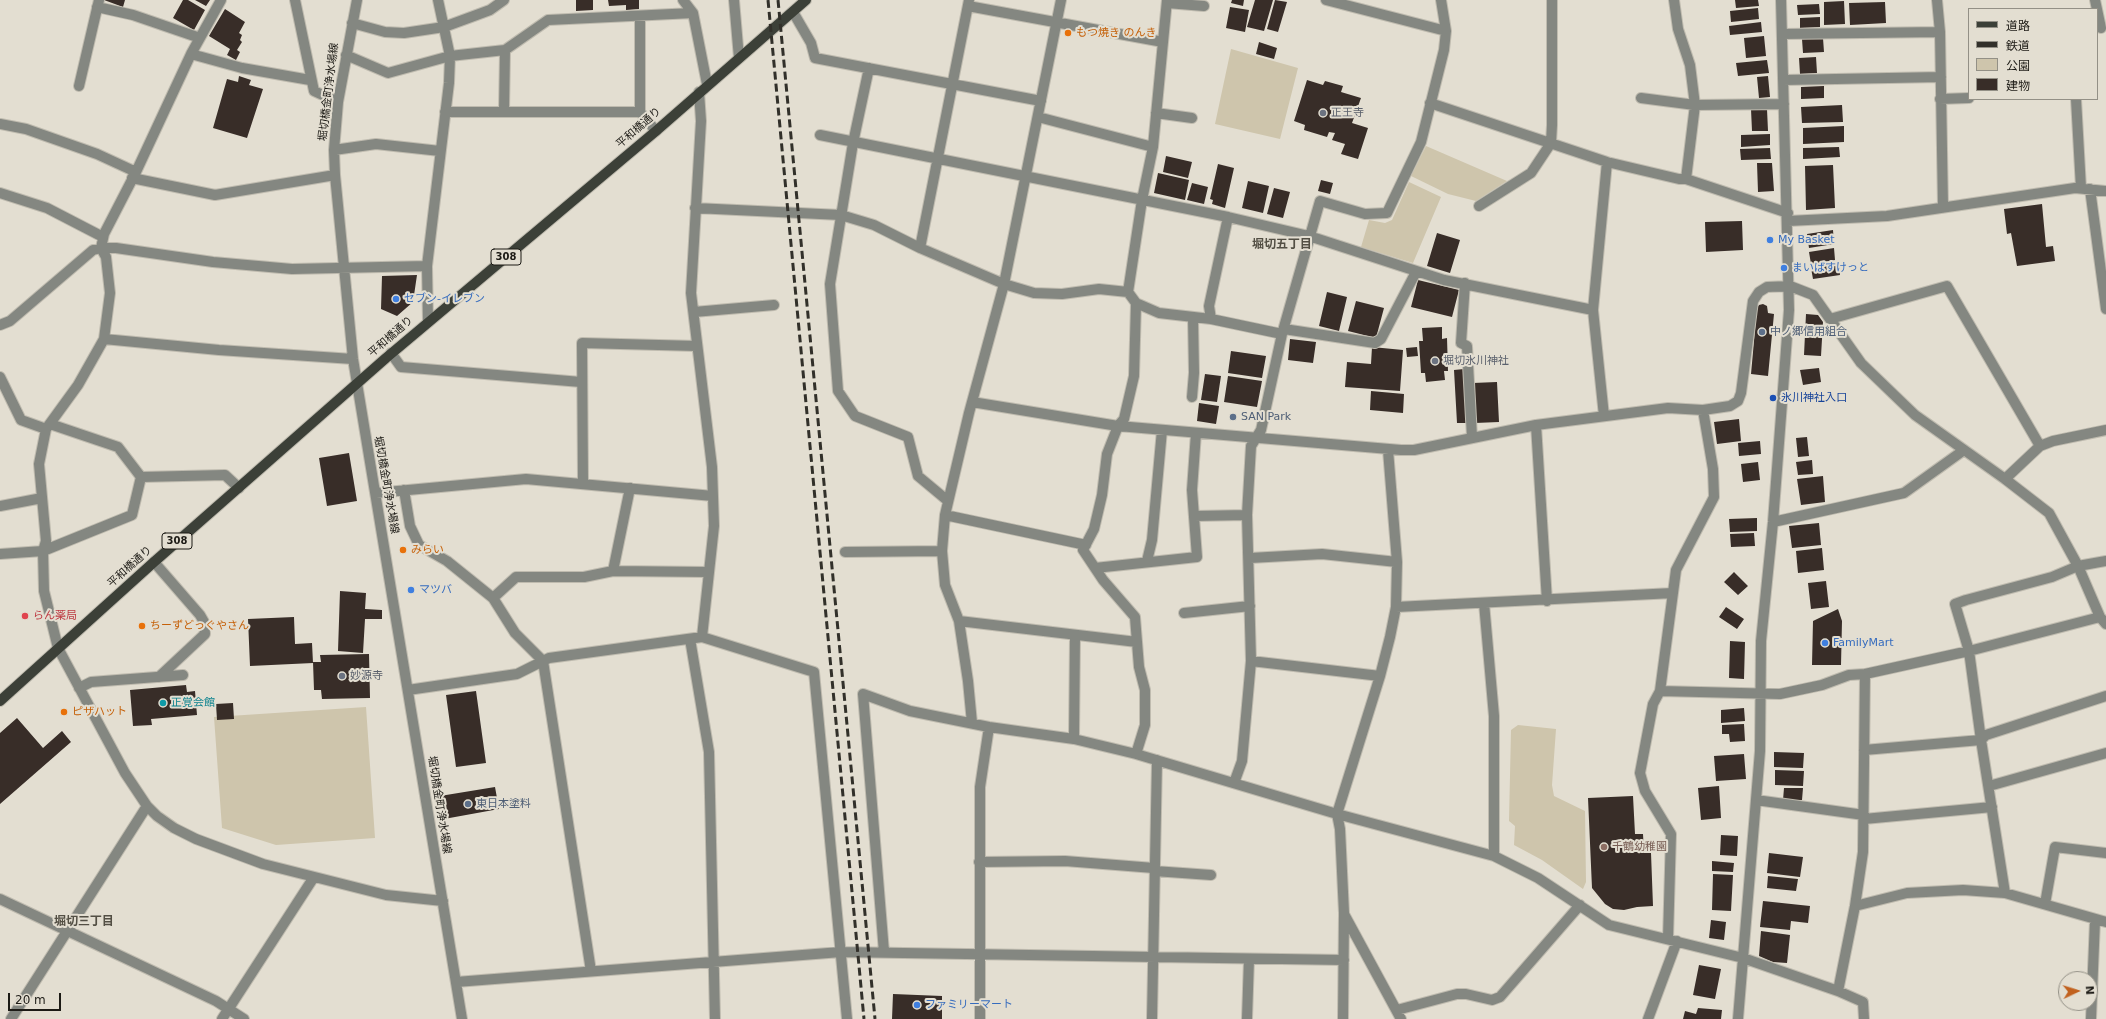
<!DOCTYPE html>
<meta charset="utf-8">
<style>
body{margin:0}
#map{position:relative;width:2106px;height:1019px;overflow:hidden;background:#e3ded1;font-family:"DejaVu Sans","Noto Sans JP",sans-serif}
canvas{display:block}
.legend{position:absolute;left:1968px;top:8px;width:130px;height:92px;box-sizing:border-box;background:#e3ded1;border:1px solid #939086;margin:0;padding:5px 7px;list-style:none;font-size:12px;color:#1c1a15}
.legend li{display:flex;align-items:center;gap:8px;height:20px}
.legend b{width:20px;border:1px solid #939086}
.north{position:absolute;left:2058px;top:971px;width:40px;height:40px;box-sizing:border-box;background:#e3ded1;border:1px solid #939086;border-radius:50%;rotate:86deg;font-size:11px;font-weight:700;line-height:16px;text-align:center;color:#1c1a15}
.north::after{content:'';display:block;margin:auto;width:14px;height:18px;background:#c1611e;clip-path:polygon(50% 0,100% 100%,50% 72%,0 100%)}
.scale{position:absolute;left:8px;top:993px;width:53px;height:18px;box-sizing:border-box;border:2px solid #1c1a15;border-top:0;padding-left:5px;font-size:12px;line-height:14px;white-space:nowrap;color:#1c1a15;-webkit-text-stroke:3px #e3ded1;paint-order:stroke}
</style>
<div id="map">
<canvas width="2106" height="1019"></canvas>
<ul class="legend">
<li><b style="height:5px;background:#3c4038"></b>道路</li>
<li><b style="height:5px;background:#32302a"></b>鉄道</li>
<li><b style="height:11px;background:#cec5ac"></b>公園</li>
<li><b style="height:11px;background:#382d28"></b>建物</li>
</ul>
<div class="north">N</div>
<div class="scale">20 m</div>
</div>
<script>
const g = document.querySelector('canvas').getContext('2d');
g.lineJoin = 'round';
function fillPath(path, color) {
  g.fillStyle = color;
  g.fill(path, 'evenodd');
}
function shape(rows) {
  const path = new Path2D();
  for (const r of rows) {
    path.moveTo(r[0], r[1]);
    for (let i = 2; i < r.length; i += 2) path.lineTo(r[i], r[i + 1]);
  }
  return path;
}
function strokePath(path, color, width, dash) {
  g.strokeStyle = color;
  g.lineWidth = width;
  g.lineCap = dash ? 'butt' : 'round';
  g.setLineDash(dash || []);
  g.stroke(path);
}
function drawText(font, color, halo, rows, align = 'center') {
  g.font = font + ' "DejaVu Sans","Noto Sans JP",sans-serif';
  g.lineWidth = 4;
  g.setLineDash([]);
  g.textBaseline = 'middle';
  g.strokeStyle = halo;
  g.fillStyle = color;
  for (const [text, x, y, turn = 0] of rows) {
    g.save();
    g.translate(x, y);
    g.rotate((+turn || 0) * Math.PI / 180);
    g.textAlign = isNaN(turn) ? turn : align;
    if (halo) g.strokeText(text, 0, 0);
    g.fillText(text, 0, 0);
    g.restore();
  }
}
const green = shape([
 [1231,49,1298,68,1280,139,1215,124],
 [1426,146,1507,181,1476,201,1448,194,1411,176],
 [1409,182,1441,197,1413,263,1361,247,1369,220,1385,223,1392,220],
 [366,707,375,838,276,845,222,828,214,717],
 [1518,725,1556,729,1552,785,1554,796,1585,811,1586,882,1583,889,1542,860,1514,845,1515,826,1509,821,1511,730]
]);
const building = shape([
 [104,0,125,0,123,7],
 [183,0,188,0,205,10,194,30,173,18],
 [195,0,210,0,206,6],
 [576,0,593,0,593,10,576,11],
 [608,0,639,0,639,9,626,10,626,5,609,6],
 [1232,0,1244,0,1243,6,1231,3],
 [1255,0,1273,0,1264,31,1247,27],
 [1275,0,1287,2,1278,32,1267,29],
 [1735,0,1758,0,1759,6,1736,8],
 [1844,1,1845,24,1824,25,1824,2],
 [1885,2,1886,23,1850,25,1849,3],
 [1819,4,1820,14,1798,15,1797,5],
 [1230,7,1249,10,1245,32,1226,28],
 [1758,8,1759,19,1731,22,1730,11],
 [225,9,245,22,239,33,242,35,240,40,242,42,237,50,240,52,236,60,227,55,230,49,209,36],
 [1820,17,1820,27,1800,28,1800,18],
 [1761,22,1762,32,1730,35,1729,26],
 [1764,36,1766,56,1746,58,1744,38],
 [1823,38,1824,52,1803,53,1802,39],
 [1259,42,1277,48,1274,59,1256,54],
 [1816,57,1817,73,1800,74,1799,58],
 [1767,60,1769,73,1738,76,1736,63],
 [239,76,251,80,249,85,263,89,247,138,213,128,227,79,238,82],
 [1768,76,1770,97,1759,98,1757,77],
 [1307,80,1323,85,1325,81,1343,86,1341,92,1361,98,1352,123,1368,128,1358,159,1341,154,1345,144,1332,140,1335,133,1329,132,1327,137,1304,130,1305,125,1294,121],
 [1824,86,1824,98,1801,99,1801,87],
 [1842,105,1843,122,1802,123,1801,107],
 [1751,109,1767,109,1768,131,1752,131],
 [1844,126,1844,142,1803,144,1803,128],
 [1770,134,1770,145,1741,147,1741,135],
 [1839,147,1840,157,1803,159,1803,148],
 [1770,148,1771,159,1741,160,1740,149],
 [1166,156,1192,162,1188,178,1163,172],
 [1757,163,1772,163,1774,191,1758,192],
 [1218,164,1234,168,1225,208,1212,204,1213,200,1210,199],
 [1833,165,1835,208,1806,210,1805,166],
 [1158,173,1189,180,1185,200,1154,193],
 [1321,180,1333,183,1330,194,1318,191],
 [1248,181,1269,186,1263,213,1242,208],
 [1192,183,1208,187,1204,204,1187,200],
 [1274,188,1290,192,1283,218,1267,214],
 [2042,204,2046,247,2053,246,2055,261,2017,266,2011,233,2007,234,2004,209],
 [1742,221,1743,250,1706,252,1705,222],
 [1833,230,1834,244,1809,248,1807,234],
 [1437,233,1460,240,1450,273,1427,266],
 [1834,248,1835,260,1811,264,1809,252],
 [1838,264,1840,275,1813,279,1811,268],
 [417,275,413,302,397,316,381,309,382,276],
 [1418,280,1459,290,1452,317,1411,307],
 [1327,292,1347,297,1339,331,1319,326],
 [1356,301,1384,308,1376,338,1348,331],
 [1763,304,1767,306,1768,313,1774,314,1768,376,1751,374,1757,308,1759,305],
 [1806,314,1818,315,1823,322,1821,356,1804,355],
 [1442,327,1442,339,1447,338,1448,371,1444,371,1445,380,1426,382,1425,373,1421,373,1419,341,1423,341,1422,328],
 [1290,339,1316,342,1313,363,1288,360],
 [1372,347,1403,350,1400,391,1345,387,1347,362,1371,364],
 [1417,347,1418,356,1407,357,1406,348],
 [1231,351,1266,356,1262,378,1228,373],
 [1819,368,1821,382,1803,385,1800,370],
 [1464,369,1467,423,1457,423,1454,370],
 [1205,374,1221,376,1217,402,1201,400],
 [1228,376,1262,381,1257,407,1224,402],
 [1497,382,1499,422,1475,423,1473,383],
 [1371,391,1404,394,1403,413,1370,410],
 [1199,403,1219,406,1216,424,1197,421],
 [1739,419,1741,441,1717,444,1714,422],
 [1807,437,1809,456,1798,457,1796,438],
 [1760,441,1761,454,1739,456,1738,443],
 [349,453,357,501,327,506,319,458],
 [1812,460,1813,474,1798,475,1796,462],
 [1758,462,1760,480,1743,482,1741,464],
 [1823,476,1825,502,1801,505,1797,479],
 [1757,518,1757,531,1730,532,1729,519],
 [1819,523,1821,545,1792,548,1789,526],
 [1754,533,1755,546,1731,547,1730,534],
 [1822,548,1824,570,1798,573,1796,551],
 [1734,572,1748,586,1738,595,1724,582],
 [1826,581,1829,607,1811,609,1808,583],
 [340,591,366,593,365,609,382,610,382,619,365,619,363,653,338,651],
 [1726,607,1744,619,1737,629,1719,617],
 [1838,609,1842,621,1841,665,1812,665,1813,621],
 [294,617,295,644,312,643,313,663,250,666,248,619],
 [1730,641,1745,642,1744,679,1729,678],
 [369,654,370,698,322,699,321,690,314,690,313,662,321,662,320,655],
 [186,685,187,692,195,691,197,715,151,719,152,725,133,726,130,690],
 [476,691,486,763,456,767,446,695],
 [233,703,234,719,217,720,216,704],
 [1744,708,1745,721,1721,723,1721,710],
 [17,718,43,748,62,731,71,742,0,804,0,733],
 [1744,724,1745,741,1730,742,1729,734,1722,734,1722,725],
 [1774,752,1804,753,1803,768,1774,767],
 [1744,754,1746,779,1716,781,1714,756],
 [1775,770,1804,771,1803,786,1775,785],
 [1719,786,1721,818,1701,820,1698,788],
 [495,787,499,809,444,819,440,796],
 [1784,788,1803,788,1802,800,1783,800],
 [1633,796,1635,834,1643,834,1644,853,1651,853,1653,906,1637,907,1624,910,1613,909,1605,904,1592,888,1588,798],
 [1721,835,1738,836,1737,856,1720,855],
 [1769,853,1803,857,1800,877,1767,873],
 [1712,861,1734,863,1733,872,1712,871],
 [1713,874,1733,875,1731,911,1712,910],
 [1768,876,1798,879,1796,891,1767,888],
 [1763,901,1810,906,1808,923,1791,921,1790,930,1760,927],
 [1711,920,1726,922,1724,940,1709,938],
 [1761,931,1790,935,1787,963,1773,962,1759,956],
 [1699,965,1721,969,1715,999,1693,995],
 [893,994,942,996,942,1019,892,1019],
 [1698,1008,1722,1010,1721,1019,1683,1019,1685,1011,1696,1014]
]);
const minor = shape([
 [295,0,314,91,338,102],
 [357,0,338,102,334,150,335,175,353,359,462,1019],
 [683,0,693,13,707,84],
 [734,0,739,58],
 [1326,0,1446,31],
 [1674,0,1678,29,1690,65,1695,105,1686,179],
 [1937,0,1940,32],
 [2095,0,2101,28],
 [1167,3,1204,6],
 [968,6,1163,42],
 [97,7,133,15,200,38],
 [793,12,811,43,815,58,1041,101],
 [352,23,385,32,404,33,444,27,490,10,504,0],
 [1782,34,1940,32,1943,207],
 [191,54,242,68,310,80],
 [346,55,388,73,450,56,505,50,548,20,693,13],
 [869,68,853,143,830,284,838,391,855,416,908,437,918,476,948,501],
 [1783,80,1941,77],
 [79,86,99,0],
 [699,92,701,121,691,293,712,467,714,526,702,637],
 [1641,98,1695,105,1784,104],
 [1940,99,1969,98],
 [2076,99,2081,188],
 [1430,103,1607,162,1679,179,1686,179,1788,213],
 [445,112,640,112,640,17],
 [504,112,505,50],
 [640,112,656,131],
 [1156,113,1192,118],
 [1038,117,1153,147],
 [0,124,26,129,97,154,136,172],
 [820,135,1228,217,1309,236,1444,280,1593,310],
 [334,150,376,144,440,151],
 [132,178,215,195,335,175],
 [2090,189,2106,309],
 [0,193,47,208,103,237],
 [1479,206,1531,173,1551,143,1552,125,1552,0],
 [695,208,841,215,874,225,920,248,1004,284,1034,293,1062,294,1099,289,1128,292,1136,303,1159,313,1211,319,1282,334],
 [1788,221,1887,216,2075,188,2106,191],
 [920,248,969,0],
 [1465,283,1461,343,1467,346,1472,437],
 [1128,292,1142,200,1153,147,1167,0],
 [1136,303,1134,376,1124,419,1118,426,1107,454,1102,495,1094,529,1083,550,1103,580,1135,617,1139,667,1145,690,1145,725,1136,754],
 [694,312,774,305],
 [1211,319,1209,306,1228,217],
 [1830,319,1947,286,2040,446],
 [428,322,427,266,449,83,450,56,438,0],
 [0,325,10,321,93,250,101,248,116,248,213,262,292,269,427,266],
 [1284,329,1375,343,1381,339,1416,272],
 [104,339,219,350,353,359],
 [391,353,401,367,581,382],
 [0,377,21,420,46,429],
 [1192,397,1194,373,1193,317],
 [972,402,1118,426,1401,450,1414,450,1536,425,1668,408,1703,410,1730,406,1738,401,1741,393,1753,301,1759,292,1767,287,1790,286,1813,295,1861,363,1915,415,2005,479,2040,446,2053,441,2106,430],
 [1604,416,1593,310,1607,162],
 [50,424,118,447,141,477,225,475,239,488],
 [1536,425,1547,601],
 [2005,479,2049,513,2078,566,2100,617,2106,624],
 [583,483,582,343,697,346],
 [404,490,410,526,419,545,447,561,493,598,515,633,543,661,591,971],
 [376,493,526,479,713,496],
 [0,506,42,498],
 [945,515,1086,545],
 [1194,516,1247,515],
 [1773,522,1904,493,1964,450],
 [43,551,46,541,39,464,46,429,78,385,104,339,110,293,106,257,101,248,104,234,136,172,191,54,221,0],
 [43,551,132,515,141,477],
 [845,552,942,551],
 [0,554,43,551,44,591,58,648,125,773,147,806,157,816,174,828,196,839,263,864,386,895,443,901],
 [1250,558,1322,554,1397,562],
 [1147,561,1152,540,1162,430],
 [2106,561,2078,566,2052,577,1966,600,1955,604,1969,651,1981,740,1986,735,2106,696],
 [154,562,200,615,204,622,205,634,159,677],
 [1095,568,1197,557,1192,490,1196,433],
 [613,571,630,488],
 [493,598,516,577,584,577,613,571,709,572],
 [1484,603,1494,716,1494,856],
 [1396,607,1673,593],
 [1184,613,1250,606],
 [959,621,1137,642],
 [690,639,709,752,715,1019],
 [1251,661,1380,676],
 [79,688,91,682,183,675],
 [408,690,517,674,549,658,702,637,814,672,847,1019],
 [1660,691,1780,694,1822,685,1849,675,1865,674,1969,651,2100,617],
 [972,723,968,681,959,621,945,585,942,551,945,515,969,413,1004,284,1061,0],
 [1074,739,1075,635],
 [1864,750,1981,740,2005,893],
 [1234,783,1242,761,1251,661,1247,515,1251,446,1261,430,1282,334,1320,201,1365,214,1387,213,1421,142,1444,50,1446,31,1441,0],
 [1989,786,2106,753],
 [1756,800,1864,815],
 [1864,819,1992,807],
 [979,862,1065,861,1154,868],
 [1154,871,1211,875],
 [0,899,216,1001,244,1019],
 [2045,904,2055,847,2106,853],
 [1855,906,1907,893,1963,890,2005,893,2106,922],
 [1344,914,1401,1019],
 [1668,939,1671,834,1645,791,1640,773,1653,704,1660,691,1676,570,1714,497,1713,469,1703,410],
 [884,952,863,694,910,711,989,727,1074,739,1136,754,1337,814,1494,856,1538,878,1609,925,1743,958,1838,991,1863,1002,1864,1019],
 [456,982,841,952,1344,960],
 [1838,991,1855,906,1863,852,1865,674],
 [1397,1010,1457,994,1466,994,1492,1000,1500,997,1580,905],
 [11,1019,147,806],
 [222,1019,314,877],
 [980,1019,980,787,989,727],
 [1152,1019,1157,760],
 [1247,1019,1249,959],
 [1343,1019,1344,913,1340,829,1337,814,1380,676,1390,637,1396,607,1397,562,1388,450],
 [1648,1019,1677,941],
 [1738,1019,1760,751,1761,641,1773,522,1789,310,1781,0],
 [2091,1019,2095,920]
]);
const major = shape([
 [0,701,154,562,386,358,656,131,806,0]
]);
const rail = shape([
 [768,0,864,1019],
 [778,0,875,1019]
]);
const markers = [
 [1068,33,4,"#e8710a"],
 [1323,113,4,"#6b7280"],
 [1770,240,4,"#3f7fe0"],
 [1784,268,4,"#3f7fe0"],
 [396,299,4,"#3f7fe0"],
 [1762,332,4,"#5c6f8a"],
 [1435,361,4,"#6b7280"],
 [1773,398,4,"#1a4fb4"],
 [1233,417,4,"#5c6f8a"],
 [403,550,4,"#e8710a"],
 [411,590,4,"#3f7fe0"],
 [25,616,4,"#e0444e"],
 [142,626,4,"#e8710a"],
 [1825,643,4,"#3f7fe0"],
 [342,676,4,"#6b7280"],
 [163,703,4,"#0f9aa8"],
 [64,712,4,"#e8710a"],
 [468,804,4,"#5c6f8a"],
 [1604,847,4,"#8d6e63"],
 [917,1005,4,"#3f7fe0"]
];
const shields = [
 [506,257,30],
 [177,541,30]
];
const shieldNames = [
 ["308",506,257],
 ["308",177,541]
];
const foodNames = [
 ["もつ焼き のんき",1076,33],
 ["みらい",411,550],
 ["ちーずどっぐやさん",150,626],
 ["ピザハット",72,712]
];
const streetNames = [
 ["堀切橋金町浄水場線",329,92,-83],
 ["平和橋通り",639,128,-41],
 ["平和橋通り",391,337,-41],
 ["堀切橋金町浄水場線",386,485,80],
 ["平和橋通り",130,567,-42],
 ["堀切橋金町浄水場線",439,805,81]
];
const worshipNames = [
 ["正王寺",1331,113],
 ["堀切氷川神社",1443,361],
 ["妙源寺",350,676]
];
const shopNames = [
 ["My Basket",1778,240],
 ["まいばすけっと",1792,268],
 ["セブン-イレブン",404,299],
 ["マツバ",419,590],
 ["FamilyMart",1833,643],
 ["ファミリーマート",925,1005]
];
const serviceNames = [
 ["中ノ郷信用組合",1770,332],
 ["SAN Park",1241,417],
 ["東日本塗料",476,804]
];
const transitNames = [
 ["氷川神社入口",1781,398]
];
const healthNames = [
 ["らん薬局",33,616]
];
const cultureNames = [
 ["正覚会館",171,703]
];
const educationNames = [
 ["千鶴幼稚園",1612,847]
];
const neighbourhoodNames = [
 ["堀切五丁目",1282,245],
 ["堀切三丁目",84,922]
];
fillPath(green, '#cec5ac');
fillPath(building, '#382d28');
strokePath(minor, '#bfbbaf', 12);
strokePath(major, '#bfbbaf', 12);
strokePath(minor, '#848781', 10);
strokePath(major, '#3c4038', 10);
strokePath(rail, '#32302a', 3, [8, 4]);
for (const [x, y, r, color] of markers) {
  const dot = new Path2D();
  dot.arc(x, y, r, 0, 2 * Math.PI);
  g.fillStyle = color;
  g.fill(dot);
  strokePath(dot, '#e3ded1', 1.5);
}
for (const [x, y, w] of shields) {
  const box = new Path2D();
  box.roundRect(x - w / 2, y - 8, w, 16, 3);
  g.fillStyle = '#e3ded1';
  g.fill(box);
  strokePath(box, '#1c1a15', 1);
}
drawText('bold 10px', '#1c1a15', null, shieldNames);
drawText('11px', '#c56008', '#e3ded1', foodNames, 'left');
drawText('11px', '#1c1a15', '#e3ded1', streetNames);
drawText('11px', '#5b616d', '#e3ded1', worshipNames, 'left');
drawText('11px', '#366cbe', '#e3ded1', shopNames, 'left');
drawText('11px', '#4e5e75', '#e3ded1', serviceNames, 'left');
drawText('11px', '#164399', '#e3ded1', transitNames, 'left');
drawText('11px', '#be3a42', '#e3ded1', healthNames, 'left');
drawText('11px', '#0d838f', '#e3ded1', cultureNames, 'left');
drawText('11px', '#785e54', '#e3ded1', educationNames, 'left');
drawText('bold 12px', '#534f44', '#e3ded1', neighbourhoodNames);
</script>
